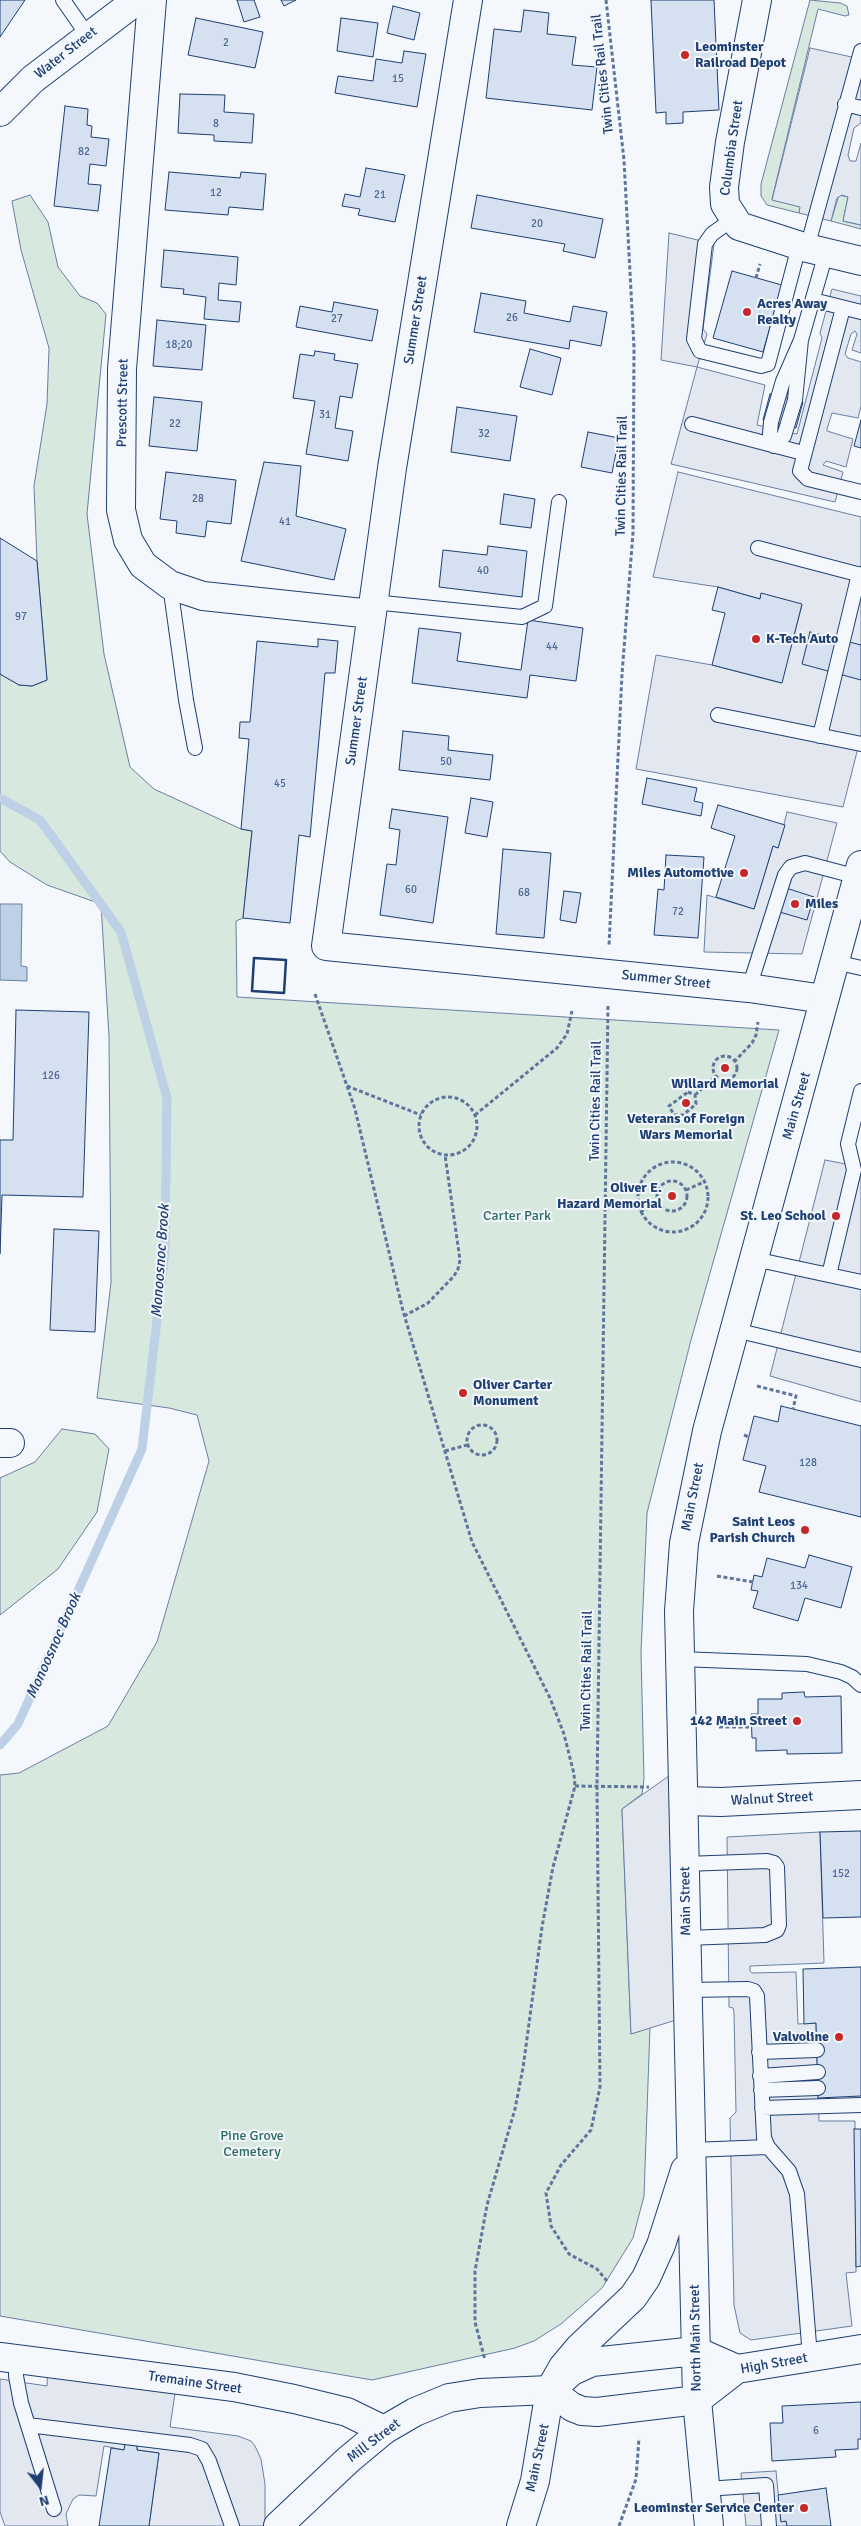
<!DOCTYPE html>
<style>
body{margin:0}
#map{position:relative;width:861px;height:2526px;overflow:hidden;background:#f4f7fb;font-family:Signika,sans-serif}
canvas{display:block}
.north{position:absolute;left:15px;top:2461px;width:50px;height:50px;-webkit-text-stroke:4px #f4f7fb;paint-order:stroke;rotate:164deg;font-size:14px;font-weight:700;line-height:20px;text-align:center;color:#1d3f73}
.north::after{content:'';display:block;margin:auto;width:18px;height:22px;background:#1d3f73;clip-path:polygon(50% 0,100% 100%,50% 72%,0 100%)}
</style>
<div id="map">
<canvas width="861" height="2526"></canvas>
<div class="north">N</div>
</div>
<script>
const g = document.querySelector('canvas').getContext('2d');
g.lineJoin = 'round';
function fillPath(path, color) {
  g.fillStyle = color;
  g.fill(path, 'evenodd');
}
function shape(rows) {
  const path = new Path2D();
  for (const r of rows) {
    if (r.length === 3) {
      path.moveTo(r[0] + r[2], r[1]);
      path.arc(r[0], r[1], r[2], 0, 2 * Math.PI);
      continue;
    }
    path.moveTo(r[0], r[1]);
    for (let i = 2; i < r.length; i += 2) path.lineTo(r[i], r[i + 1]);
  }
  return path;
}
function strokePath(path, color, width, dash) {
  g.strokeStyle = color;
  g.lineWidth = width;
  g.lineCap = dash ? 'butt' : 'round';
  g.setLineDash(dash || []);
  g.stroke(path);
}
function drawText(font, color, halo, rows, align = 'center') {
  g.font = font + ' Signika,sans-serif';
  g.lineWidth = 4;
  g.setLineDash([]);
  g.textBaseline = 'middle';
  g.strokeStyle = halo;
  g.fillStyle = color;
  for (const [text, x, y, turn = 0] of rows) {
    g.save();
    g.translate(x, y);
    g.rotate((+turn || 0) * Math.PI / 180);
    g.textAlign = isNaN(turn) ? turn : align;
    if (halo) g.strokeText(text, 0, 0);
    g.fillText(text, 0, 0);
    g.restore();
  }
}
const green = shape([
 [810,0,840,3,847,6,849,15,845,16,818,9,772,199,801,207,799,213,767,205,761,196,761,184,810,0],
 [30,195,48,222,58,267,80,296,97,303,106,314,87,514,104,654,130,767,154,789,241,829,252,831,243,918,236,921,237,997,779,1030,691,1340,647,1513,641,1653,644,1779,642,1794,622,1809,631,2034,650,2027,644,2196,633,2238,602,2288,561,2324,534,2341,515,2348,372,2380,0,2316,0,1775,19,1773,108,1726,157,1642,209,1461,197,1415,169,1408,97,1398,111,1283,109,1036,101,904,47,885,10,862,0,851,0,674,19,685,32,686,47,680,37,561,34,486,47,404,49,348,21,250,12,201,30,195],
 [839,195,848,197,843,221,861,225,861,229,831,221,839,195],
 [62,1429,95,1434,109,1449,97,1512,58,1569,0,1615,0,1478,35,1462,62,1429]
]);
const parking = shape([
 [810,48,861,59,861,123,854,128,848,155,850,161,856,161,861,143,861,225,843,221,848,197,842,195,837,198,831,221,799,213,800,207,772,200,810,48],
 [669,233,714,244,703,329,707,334,697,367,765,385,757,425,797,434,822,338,820,333,832,289,861,296,861,353,852,350,857,334,855,331,851,334,845,354,848,358,861,362,861,406,858,418,832,413,827,429,827,431,853,439,846,467,826,461,823,465,843,472,835,502,671,464,697,367,661,360,669,233],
 [678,472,861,517,861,736,843,807,636,769,656,655,712,665,781,683,802,605,761,594,760,599,718,587,653,577,678,472],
 [787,812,837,823,802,954,704,952,707,895,754,909,773,846,778,848,787,812],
 [825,1160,861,1167,861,1402,770,1376,825,1160],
 [683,1766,689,2016,631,2034,622,1809,683,1766],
 [820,1832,824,1963,750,1966,750,1971,752,1973,796,1972,798,2024,816,2023,819,2121,855,2121,856,2272,846,2273,852,2326,751,2340,740,2333,734,2305,730,2118,736,2112,734,2012,733,2008,729,2007,727,1837,820,1832],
 [48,2363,177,2380,170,2427,238,2436,251,2441,255,2446,261,2459,265,2484,265,2520,263,2526,149,2526,159,2453,137,2450,137,2446,125,2444,124,2450,104,2446,96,2496,79,2495,73,2499,66,2514,68,2526,5,2526,0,2512,0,2379,47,2386,48,2363],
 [776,2471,781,2521,786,2521,787,2526,746,2526,741,2473,776,2471]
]);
const water = shape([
 [0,904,22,904,21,966,27,967,27,981,0,980,0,904]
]);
const stream = shape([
 [0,798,40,820,121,932,167,1098,165,1251,142,1449,18,1724,0,1745]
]);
const building = shape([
 [0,0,25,0,0,37,0,0],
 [237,0,254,0,260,17,244,22,237,0],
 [281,0,296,0,284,6,281,0],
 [651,0,714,0,719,110,683,112,683,123,666,124,666,112,656,113,651,0],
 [393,6,420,13,414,40,387,33,393,6],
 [524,10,549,13,547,34,576,37,572,65,597,67,592,110,486,98,494,29,521,32,524,10],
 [196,18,263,32,255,68,188,55,196,18],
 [341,18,378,23,373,57,337,51,341,18],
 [404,51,426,54,417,107,335,93,338,76,373,81,376,59,402,63,404,51],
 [180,94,225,95,224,112,254,114,252,143,214,141,214,135,178,133,180,94],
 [65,106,88,109,87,125,92,126,91,137,109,139,106,166,90,164,88,184,101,185,98,211,54,206,65,106],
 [366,168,405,175,395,222,358,215,360,209,342,206,345,194,360,197,366,168],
 [169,172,240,178,241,172,266,174,263,210,229,207,228,215,165,210,169,172],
 [477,195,603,219,595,258,563,251,565,244,471,228,477,195],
 [164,250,238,257,236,285,219,283,218,300,241,302,239,322,204,319,206,297,183,294,184,289,161,287,164,250],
 [732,271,782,285,763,352,713,338,732,271],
 [481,293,526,301,524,313,570,322,573,306,607,312,601,346,570,340,569,349,474,332,481,293],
 [334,302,378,310,372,341,296,327,300,306,332,312,334,302],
 [157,320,206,325,202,370,153,366,157,320],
 [530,349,561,358,552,395,520,387,530,349],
 [315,351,335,354,334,360,358,364,352,398,340,396,335,428,353,431,348,461,306,454,315,401,293,398,300,354,314,356,315,351],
 [770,394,803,402,796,428,763,420,770,394],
 [154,397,202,402,197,451,149,446,154,397],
 [457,407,517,416,510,461,451,452,457,407],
 [861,420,861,448,854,446,861,420],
 [588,432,619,438,612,473,581,467,588,432],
 [264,462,301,466,296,516,346,529,334,580,241,561,264,462],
 [166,472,236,480,231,524,207,521,205,537,176,533,177,521,160,519,166,472],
 [504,494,535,499,531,528,500,524,504,494],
 [0,538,37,561,47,680,32,686,19,685,0,674,0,538],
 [488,546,527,551,522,597,439,587,443,550,487,555,488,546],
 [718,587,760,599,761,593,802,604,782,683,712,665,725,613,712,610,718,587],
 [528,620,583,628,576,681,530,675,527,698,412,683,419,628,461,633,457,661,521,670,528,620],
 [810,632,861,645,861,680,802,664,810,632],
 [318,639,338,641,335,673,325,673,310,837,299,835,290,923,243,918,252,831,241,829,249,739,239,738,240,722,250,722,257,641,318,647,318,639],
 [403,731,449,736,448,750,493,755,490,780,399,770,403,731],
 [647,778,697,788,694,801,703,803,701,816,642,804,647,778],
 [471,798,493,802,487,837,465,833,471,798],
 [718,805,785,825,778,848,773,846,754,909,716,897,735,836,711,828,718,805],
 [392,809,448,817,433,923,380,915,387,864,396,865,400,830,389,828,392,809],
 [503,849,551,853,544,938,496,934,503,849],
 [666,855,704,857,698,938,654,935,658,889,664,890,666,855],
 [783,887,814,897,807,920,776,911,783,887],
 [564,891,581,893,576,923,560,920,564,891],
 [16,1010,89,1012,83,1197,2,1195,0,1254,0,1140,13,1140,16,1010],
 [54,1229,99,1231,95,1332,50,1330,54,1229],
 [781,1406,861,1426,861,1517,759,1492,766,1466,743,1460,754,1416,778,1422,781,1406],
 [809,1555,852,1567,841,1608,805,1598,798,1621,753,1608,758,1591,751,1590,754,1575,762,1577,767,1558,805,1568,809,1555],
 [804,1692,805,1697,841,1696,842,1753,787,1754,787,1750,756,1751,756,1738,752,1738,751,1714,758,1714,758,1699,782,1699,782,1693,804,1692],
 [861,1831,861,1917,823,1918,820,1832,861,1831],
 [861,1967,861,2096,818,2098,816,2023,804,2024,803,1969,861,1967],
 [854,2129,861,2129,861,2266,856,2267,854,2129],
 [861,2402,861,2439,858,2439,858,2449,835,2450,836,2457,772,2461,770,2423,783,2423,782,2406,861,2402],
 [125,2444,137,2446,137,2450,159,2453,149,2526,99,2526,111,2448,124,2450,125,2444],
 [826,2488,831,2526,787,2526,786,2521,781,2522,778,2495,826,2488]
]);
const path = shape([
 [606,0,624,160,634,347,633,533,622,674,609,946],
 [756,278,760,264],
 [315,994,355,1109,403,1311,472,1542,550,1698,564,1734,574,1774,575,1786,553,1867,542,1927,523,2068,515,2109,487,2205,475,2271,475,2322,485,2360],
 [725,1068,12],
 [734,1062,752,1043,756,1035,758,1022],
 [347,1086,421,1115],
 [688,1092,695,1095,696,1104,683,1115,674,1115,669,1106,688,1092],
 [695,1095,716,1076],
 [448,1126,29],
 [475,1115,557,1048,567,1034,572,1011],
 [673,1197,35],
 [672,1196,15],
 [686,1190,704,1182],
 [640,1212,658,1203],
 [404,1316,428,1303,454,1276,458,1269,460,1260,445,1155],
 [757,1386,796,1396,793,1409],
 [482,1440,15],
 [744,1435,749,1437],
 [445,1451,467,1445],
 [717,1576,753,1582],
 [719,1727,752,1727],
 [575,1786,649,1787],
 [607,2281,597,2269,569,2254,551,2226,546,2193,561,2165,591,2130,600,2087,597,1786,608,1005],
 [619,2526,636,2479,639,2438]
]);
const lane = shape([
 [63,0,88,36],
 [845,104,861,108],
 [733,219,712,234,705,244,694,339,700,351,761,366,768,364,799,246],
 [807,248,861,51],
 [813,300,861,312],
 [843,308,800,471,808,479,861,492],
 [801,340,783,381,771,422,770,434,774,446,784,436,795,400,801,340,826,253],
 [692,424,803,453],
 [758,548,861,575],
 [170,585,186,700,195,748],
 [373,602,522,617,545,606,559,502],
 [718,715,861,744],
 [820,736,859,574],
 [835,962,861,968],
 [749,988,785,875,791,867,805,863,858,877],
 [754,1259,861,1282],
 [829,1275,854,1170,848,1144,861,1091],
 [735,1330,861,1360],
 [680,1659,807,1664,841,1672,852,1677,861,1685],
 [685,1864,767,1861,774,1863,777,1867,779,1925,777,1930,765,1935,687,1938],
 [688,1990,748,1989,754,1991,757,1996,764,2138,768,2147,789,2171,797,2194,810,2357],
 [759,2052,817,2050],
 [760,2076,818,2072],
 [761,2090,818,2088],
 [762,2108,861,2105],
 [692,2150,768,2147],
 [16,2359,16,2376,21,2403,54,2509],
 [28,2425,190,2445,202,2449,209,2461,232,2526],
 [705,2489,766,2485,769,2526]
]);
const street = shape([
 [152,0,122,369,121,510,128,540,143,565,170,585,203,596,372,614],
 [468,0,392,468,326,946,749,988,824,999],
 [757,0,730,142,724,187,725,204,739,226,807,248,861,261],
 [0,1443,10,1443],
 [696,2351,737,2369],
 [0,2357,234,2387,294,2399,347,2412,384,2430],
 [697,2400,737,2369,861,2349]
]);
const secondary = shape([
 [0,112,33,79,137,0],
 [684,1801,721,1802,861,1795],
 [278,2526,348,2460,384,2430,415,2412,449,2398,480,2393,550,2390]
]);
const primary = shape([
 [561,2381,572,2371,592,2362,696,2351],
 [550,2390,572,2407,582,2411,597,2412,697,2400],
 [521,2526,535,2481,550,2390,563,2367,579,2348,633,2297,646,2278,661,2245,685,2170],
 [709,2526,697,2400,679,1611,684,1543,707,1431,861,865]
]);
const wall = shape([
 [254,958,286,960,284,993,252,991,254,958]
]);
const markers = [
 [685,55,5,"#c62828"],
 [747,312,5,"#c62828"],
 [756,639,5,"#c62828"],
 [744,873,5,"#c62828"],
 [795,904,5,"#c62828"],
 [725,1068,5,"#c62828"],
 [686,1103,5,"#c62828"],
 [672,1196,5,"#c62828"],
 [836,1216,5,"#c62828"],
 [463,1393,5,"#c62828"],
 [805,1530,5,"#c62828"],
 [797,1721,5,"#c62828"],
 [839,2037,5,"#c62828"],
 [804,2508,5,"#c62828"]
];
const numberNames = [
 ["2",226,43],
 ["15",398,79],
 ["8",216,124],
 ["82",84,152],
 ["12",216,193],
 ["21",380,195],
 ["20",537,224],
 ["26",512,318],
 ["27",337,319],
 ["18;20",179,345],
 ["31",325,415],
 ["22",175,424],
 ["32",484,434],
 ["28",198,499],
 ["41",285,522],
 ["40",483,571],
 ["97",21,617],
 ["44",552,647],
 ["50",446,762],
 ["45",280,784],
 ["60",411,890],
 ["68",524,893],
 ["72",678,912],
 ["126",51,1076],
 ["128",808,1463],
 ["134",799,1586],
 ["152",841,1874],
 ["6",816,2431]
];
const poiNames = [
 ["Leominster",695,47,"left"],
 ["Railroad Depot",695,63,"left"],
 ["Acres Away",757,304,"left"],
 ["Realty",757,320,"left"],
 ["K-Tech Auto",766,639,"left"],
 ["Miles Automotive",734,873],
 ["Miles",805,904,"left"],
 ["Willard Memorial",725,1084,"center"],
 ["Veterans of Foreign",686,1119,"center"],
 ["Wars Memorial",686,1135,"center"],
 ["Oliver E.",662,1188],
 ["Hazard Memorial",662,1204],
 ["St. Leo School",826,1216],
 ["Oliver Carter",473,1385,"left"],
 ["Monument",473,1401,"left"],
 ["Saint Leos",795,1522],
 ["Parish Church",795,1538],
 ["142 Main Street",787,1721],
 ["Valvoline",829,2037],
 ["Leominster Service Center",794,2508]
];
const streetNames = [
 ["Water Street",66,53,-38],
 ["Twin Cities Rail Trail",603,74,-96],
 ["Columbia Street",732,148,-82],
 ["Summer Street",416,320,-81],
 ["Prescott Street",123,403,-89],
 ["Twin Cities Rail Trail",622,476,-89],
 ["Summer Street",357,721,-82],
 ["Summer Street",666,980,6],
 ["Twin Cities Rail Trail",596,1101,-89],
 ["Main Street",797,1106,-74],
 ["Main Street",693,1497,-79],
 ["Twin Cities Rail Trail",587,1671,-89],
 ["Walnut Street",772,1799,-3],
 ["Main Street",686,1901,-91],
 ["North Main Street",696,2338,-91],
 ["High Street",774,2364,-10],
 ["Tremaine Street",195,2383,8],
 ["Mill Street",374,2441,-37],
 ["Main Street",538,2458,-78]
];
const parkNames = [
 ["Carter Park",517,1216],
 ["Pine Grove",252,2136],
 ["Cemetery",252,2152]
];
const waterNames = [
 ["Monoosnoc Brook",161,1261,-86],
 ["Monoosnoc Brook",54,1646,-66]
];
fillPath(green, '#d7e8df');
strokePath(green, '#687fa3', 1);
fillPath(parking, '#e3e8f0');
strokePath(parking, '#687fa3', 1);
fillPath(water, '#bed0e5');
strokePath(water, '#687fa3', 1);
strokePath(stream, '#bed0e5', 9);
fillPath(building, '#d5e0f0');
strokePath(building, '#1d3f73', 1);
strokePath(lane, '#1d3f73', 16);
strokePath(street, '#1d3f73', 30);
strokePath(secondary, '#1d3f73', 30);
strokePath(primary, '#1d3f73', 30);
strokePath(path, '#5e769c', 3, [4, 2.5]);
strokePath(lane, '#f4f7fb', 14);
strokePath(street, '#f4f7fb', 28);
strokePath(secondary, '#f4f7fb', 28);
strokePath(primary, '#f4f7fb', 28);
strokePath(wall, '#1d3f73', 2.5);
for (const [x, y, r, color] of markers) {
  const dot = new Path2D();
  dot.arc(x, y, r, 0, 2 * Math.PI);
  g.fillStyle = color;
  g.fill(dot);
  strokePath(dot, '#f4f7fb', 2);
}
drawText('11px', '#4b6792', null, numberNames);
drawText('bold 14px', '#1d3f73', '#f4f7fb', poiNames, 'right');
drawText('14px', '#1d3f73', '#f4f7fb', streetNames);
drawText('14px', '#2c6c60', '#f4f7fb', parkNames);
drawText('italic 15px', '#1d3f73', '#f4f7fb', waterNames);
</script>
